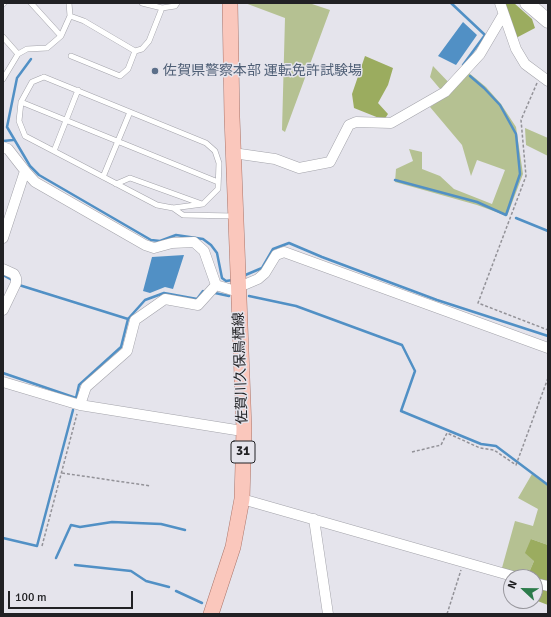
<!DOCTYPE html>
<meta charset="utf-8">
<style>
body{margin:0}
#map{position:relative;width:551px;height:617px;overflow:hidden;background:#e5e4ec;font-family:Signika,sans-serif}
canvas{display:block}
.frame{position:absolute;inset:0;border:4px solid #212124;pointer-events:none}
.north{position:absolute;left:503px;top:569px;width:40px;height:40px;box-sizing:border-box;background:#e5e4ec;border:1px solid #97969c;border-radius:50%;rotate:292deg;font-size:11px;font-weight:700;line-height:16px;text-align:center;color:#212124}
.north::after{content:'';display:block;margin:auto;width:14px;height:18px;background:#2c7b4b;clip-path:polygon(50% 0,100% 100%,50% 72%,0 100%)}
.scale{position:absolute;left:8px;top:591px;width:125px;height:18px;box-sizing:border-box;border:2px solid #212124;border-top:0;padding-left:5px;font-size:12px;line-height:14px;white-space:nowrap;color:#212124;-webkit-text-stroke:3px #e5e4ec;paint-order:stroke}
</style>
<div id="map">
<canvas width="551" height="617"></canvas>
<div class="frame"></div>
<div class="north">N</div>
<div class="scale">100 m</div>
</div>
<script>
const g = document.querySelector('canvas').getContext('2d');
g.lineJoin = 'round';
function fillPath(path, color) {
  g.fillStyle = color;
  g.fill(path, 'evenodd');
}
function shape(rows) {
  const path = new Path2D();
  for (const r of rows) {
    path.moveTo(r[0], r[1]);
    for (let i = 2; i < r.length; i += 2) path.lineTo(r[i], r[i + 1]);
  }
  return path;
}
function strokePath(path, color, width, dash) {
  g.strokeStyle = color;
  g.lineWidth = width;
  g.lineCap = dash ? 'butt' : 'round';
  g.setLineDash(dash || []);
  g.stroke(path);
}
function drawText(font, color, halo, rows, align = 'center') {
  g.font = font + ' Signika,"Noto Sans JP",sans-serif';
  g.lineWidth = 3;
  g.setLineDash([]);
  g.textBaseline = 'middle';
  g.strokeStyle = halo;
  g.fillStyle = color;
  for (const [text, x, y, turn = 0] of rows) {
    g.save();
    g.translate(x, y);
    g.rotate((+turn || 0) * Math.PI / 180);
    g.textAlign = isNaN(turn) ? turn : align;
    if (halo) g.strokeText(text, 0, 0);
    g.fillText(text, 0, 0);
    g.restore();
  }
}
const green = shape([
 [245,3,309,3,330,10,285,132,282,130,285,18],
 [433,66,454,88,469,73,486,87,501,104,516,127,523,174,507,216,477,205,395,182,396,169,413,161,409,149,422,152,422,169,440,176,454,189,492,204,505,170,477,160,471,176,462,145,430,107,446,96,430,77],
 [525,128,548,138,548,156,526,145],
 [532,474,548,486,548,545,531,539,534,561,527,577,511,577,500,575,515,521,533,526,538,509,518,498]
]);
const forest = shape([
 [505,3,514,3,532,19,535,28,516,38],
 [365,56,393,68,388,85,378,103,388,114,384,120,354,108,352,94],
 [531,539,548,545,548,605,535,600,535,577,527,577,534,561,525,553]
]);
const water = shape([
 [463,22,477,35,456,65,438,56],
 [184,255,173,289,165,287,150,293,143,291,152,257]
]);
const stream = shape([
 [451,3,485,35,463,65],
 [31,59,17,78,7,127,30,166,39,175,151,240,160,241,176,235,203,239,211,245,217,253,222,278,226,281,233,280],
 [3,141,13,140],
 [395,180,477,202,506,215,520,174,516,134,500,105,484,88,470,76],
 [516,218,548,231],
 [3,275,12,280],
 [243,276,262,268,273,249,289,243,322,257,437,300,548,336],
 [19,285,128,319,145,300,164,293,197,299,203,291],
 [215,293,229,296],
 [249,296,296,306,402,345,415,371,401,411,481,444,496,446,548,485],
 [3,373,76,398,79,385,121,347,128,319],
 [3,538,37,546,73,410],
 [56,558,71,525,80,527,112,522,161,524,185,530],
 [75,565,131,571,146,581,169,587],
 [176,591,202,603]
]);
const path = shape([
 [537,83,521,120,526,176,478,303,548,330],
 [412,452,441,445,447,433,480,448,494,450,516,465,548,378],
 [62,473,151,486],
 [42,546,77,414],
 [447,614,461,570]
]);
const lane = shape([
 [31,3,61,36],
 [142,3,162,8,175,6,177,3],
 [3,4,4,3],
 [70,16,84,21,135,51,142,49,149,41,162,8],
 [3,37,18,54],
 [71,56,120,76,128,69,135,51],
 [44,77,206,143,215,151,219,163,218,189,203,204,173,208,157,205,25,136,19,121,21,102,32,82,44,77],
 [3,79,18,54,27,49,47,48,61,36,70,16,69,3],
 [21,102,218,182],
 [54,151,78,90],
 [103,177,130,112],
 [116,184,130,178,202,204],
 [173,208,183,215,234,216]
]);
const street = shape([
 [500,3,516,49,525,64,548,81],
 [3,147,8,149,26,172,24,174,3,238],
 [233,153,275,159,299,168,330,162,349,125,356,122,391,123,445,92,480,54,503,15],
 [26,172,35,182,145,245,154,248,172,243,194,242,204,251,216,285],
 [3,269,14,274,16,278,16,283,3,310],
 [3,382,80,405,236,430,244,429],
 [80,405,86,387,127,351,135,320,165,299,198,305,216,285,232,290,258,279,265,273,276,255,284,252,548,348],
 [242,499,516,577],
 [314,519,328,614],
 [535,583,548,586]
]);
const secondary = shape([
 [527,3,548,21]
]);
const primary = shape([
 [211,614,233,547,242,499,244,429,232,117,230,3]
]);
const markers = [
 [155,71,4,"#5c6f8a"]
];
const shields = [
 [243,452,24]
];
const shieldNames = [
 ["31",243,452]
];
const serviceNames = [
 ["佐賀県警察本部 運転免許試験場",163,71]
];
const streetNames = [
 ["佐賀川久保鳥栖線",241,368,-92]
];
fillPath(green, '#b5c192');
fillPath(forest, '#9bac5f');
fillPath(water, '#5190c5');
strokePath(stream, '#5190c5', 2.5);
strokePath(lane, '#a3a3aa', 6);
strokePath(street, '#a3a3aa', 11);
strokePath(secondary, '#a3a3aa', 15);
strokePath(primary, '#ab756a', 16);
strokePath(path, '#939298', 1.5, [3, 2]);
strokePath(lane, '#fff', 5);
strokePath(street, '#fff', 10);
strokePath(secondary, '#fff', 14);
strokePath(primary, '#fac7bc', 15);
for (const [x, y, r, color] of markers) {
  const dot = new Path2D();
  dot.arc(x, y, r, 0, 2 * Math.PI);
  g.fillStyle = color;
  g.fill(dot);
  strokePath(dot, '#e5e4ec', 1.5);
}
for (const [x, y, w] of shields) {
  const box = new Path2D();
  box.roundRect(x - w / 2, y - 11, w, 22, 3);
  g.fillStyle = '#e5e4ec';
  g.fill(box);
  strokePath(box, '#212124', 1);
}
drawText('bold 13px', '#212124', null, shieldNames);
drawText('14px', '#4e5e75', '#e5e4ec', serviceNames, 'left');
drawText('14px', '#212124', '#e5e4ec', streetNames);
</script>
